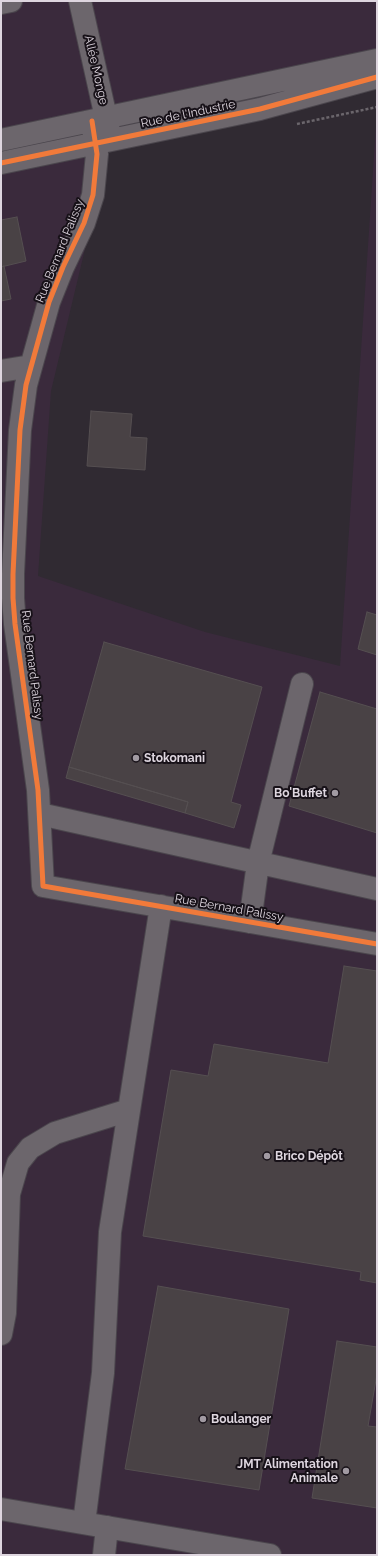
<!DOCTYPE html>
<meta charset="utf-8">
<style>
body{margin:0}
#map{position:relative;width:378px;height:1556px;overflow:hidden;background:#302a32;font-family:Raleway,sans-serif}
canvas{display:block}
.frame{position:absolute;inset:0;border:2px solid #ded6df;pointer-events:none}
</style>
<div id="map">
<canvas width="378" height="1556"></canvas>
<div class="frame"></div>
</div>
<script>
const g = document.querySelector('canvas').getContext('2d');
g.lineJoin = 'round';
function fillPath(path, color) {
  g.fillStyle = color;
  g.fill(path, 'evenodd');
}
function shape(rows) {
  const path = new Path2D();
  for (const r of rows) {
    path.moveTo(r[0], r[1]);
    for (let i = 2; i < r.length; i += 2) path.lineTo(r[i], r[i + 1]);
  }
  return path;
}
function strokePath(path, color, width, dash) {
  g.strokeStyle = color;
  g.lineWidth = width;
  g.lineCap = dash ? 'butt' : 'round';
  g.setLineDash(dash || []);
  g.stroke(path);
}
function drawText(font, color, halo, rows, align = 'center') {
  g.font = font + ' Raleway,sans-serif';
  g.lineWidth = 4;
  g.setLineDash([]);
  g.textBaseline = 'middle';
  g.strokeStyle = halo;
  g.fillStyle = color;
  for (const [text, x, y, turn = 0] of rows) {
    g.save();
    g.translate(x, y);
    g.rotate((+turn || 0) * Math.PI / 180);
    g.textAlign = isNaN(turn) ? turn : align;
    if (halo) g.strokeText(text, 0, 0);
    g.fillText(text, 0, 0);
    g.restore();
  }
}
const built = shape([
 [1,1,377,1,377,54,119,107,51,391,38,576,205,632,340,666,377,111,377,1555,1,1555]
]);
const building = shape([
 [17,217,26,261,1,267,1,220,17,217],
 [4,266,11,299,1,301,1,267,4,266],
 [91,411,132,414,130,437,147,438,145,470,87,466,91,411],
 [367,612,377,615,377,655,358,649,367,612],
 [104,642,262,687,231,802,241,805,234,828,185,813,188,802,69,767,104,642],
 [320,692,377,709,377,833,289,806,320,692],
 [69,767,188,802,185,813,66,778,69,767],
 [344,966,377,971,377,1283,360,1280,361,1272,143,1236,171,1070,208,1076,214,1044,328,1063,344,966],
 [158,1286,289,1309,259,1490,125,1469,158,1286],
 [337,1341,377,1347,377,1374,368,1426,377,1427,377,1508,312,1498,337,1341]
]);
const path = shape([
 [297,124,377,107]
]);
const minor = shape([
 [80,1,109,131],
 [1,3,11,1],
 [92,121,97,154,93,195,84,223,63,267,49,302,26,385,20,430,13,574,13,598,15,624,38,790,43,886,377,944],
 [1,140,377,60],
 [1,163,260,109,377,77],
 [1,371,31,366],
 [40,814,377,889],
 [250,922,258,863,302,684],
 [1,1334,5,1313,9,1194,18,1163,30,1148,55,1133,129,1110],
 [1,1509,270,1555],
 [84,1523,103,1373,110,1232,161,906],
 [104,1555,107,1527]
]);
const cycleway = shape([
 [92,121,97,154,93,195,84,223,63,267,49,302,26,385,20,430,13,574,13,598,15,624,38,790,43,886,377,944],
 [1,163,260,109,377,77]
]);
const markers = [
 [136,758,4,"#a19aa2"],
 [335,793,4,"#a19aa2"],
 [267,1156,4,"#a19aa2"],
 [203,1419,4,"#a19aa2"],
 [346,1471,4,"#a19aa2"]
];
const streetNames = [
 ["Allée Monge",96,70,77],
 ["Rue de l'Industrie",188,114,-12],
 ["Rue Bernard Palissy",60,251,-68],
 ["Rue Bernard Palissy",32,665,83],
 ["Rue Bernard Palissy",229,908,10]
];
const poiNames = [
 ["Stokomani",144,758],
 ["Bo'Buffet",327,793,"right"],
 ["Brico Dépôt",275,1156],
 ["Boulanger",211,1419],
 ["JMT Alimentation",338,1464,"right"],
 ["Animale",338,1478,"right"]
];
fillPath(built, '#3a2a3c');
fillPath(building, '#494245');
strokePath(building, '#554f51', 1);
strokePath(minor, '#4b464d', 24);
strokePath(path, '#6b666c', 2.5, [3, 2]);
strokePath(minor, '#6c666c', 22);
strokePath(cycleway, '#f17a3a', 5);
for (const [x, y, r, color] of markers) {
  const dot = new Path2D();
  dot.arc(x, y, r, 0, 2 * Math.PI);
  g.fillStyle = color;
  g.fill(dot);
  strokePath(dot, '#171118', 1.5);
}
drawText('12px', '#ded6df', '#171118', streetNames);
drawText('bold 12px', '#ded6df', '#171118', poiNames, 'left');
</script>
